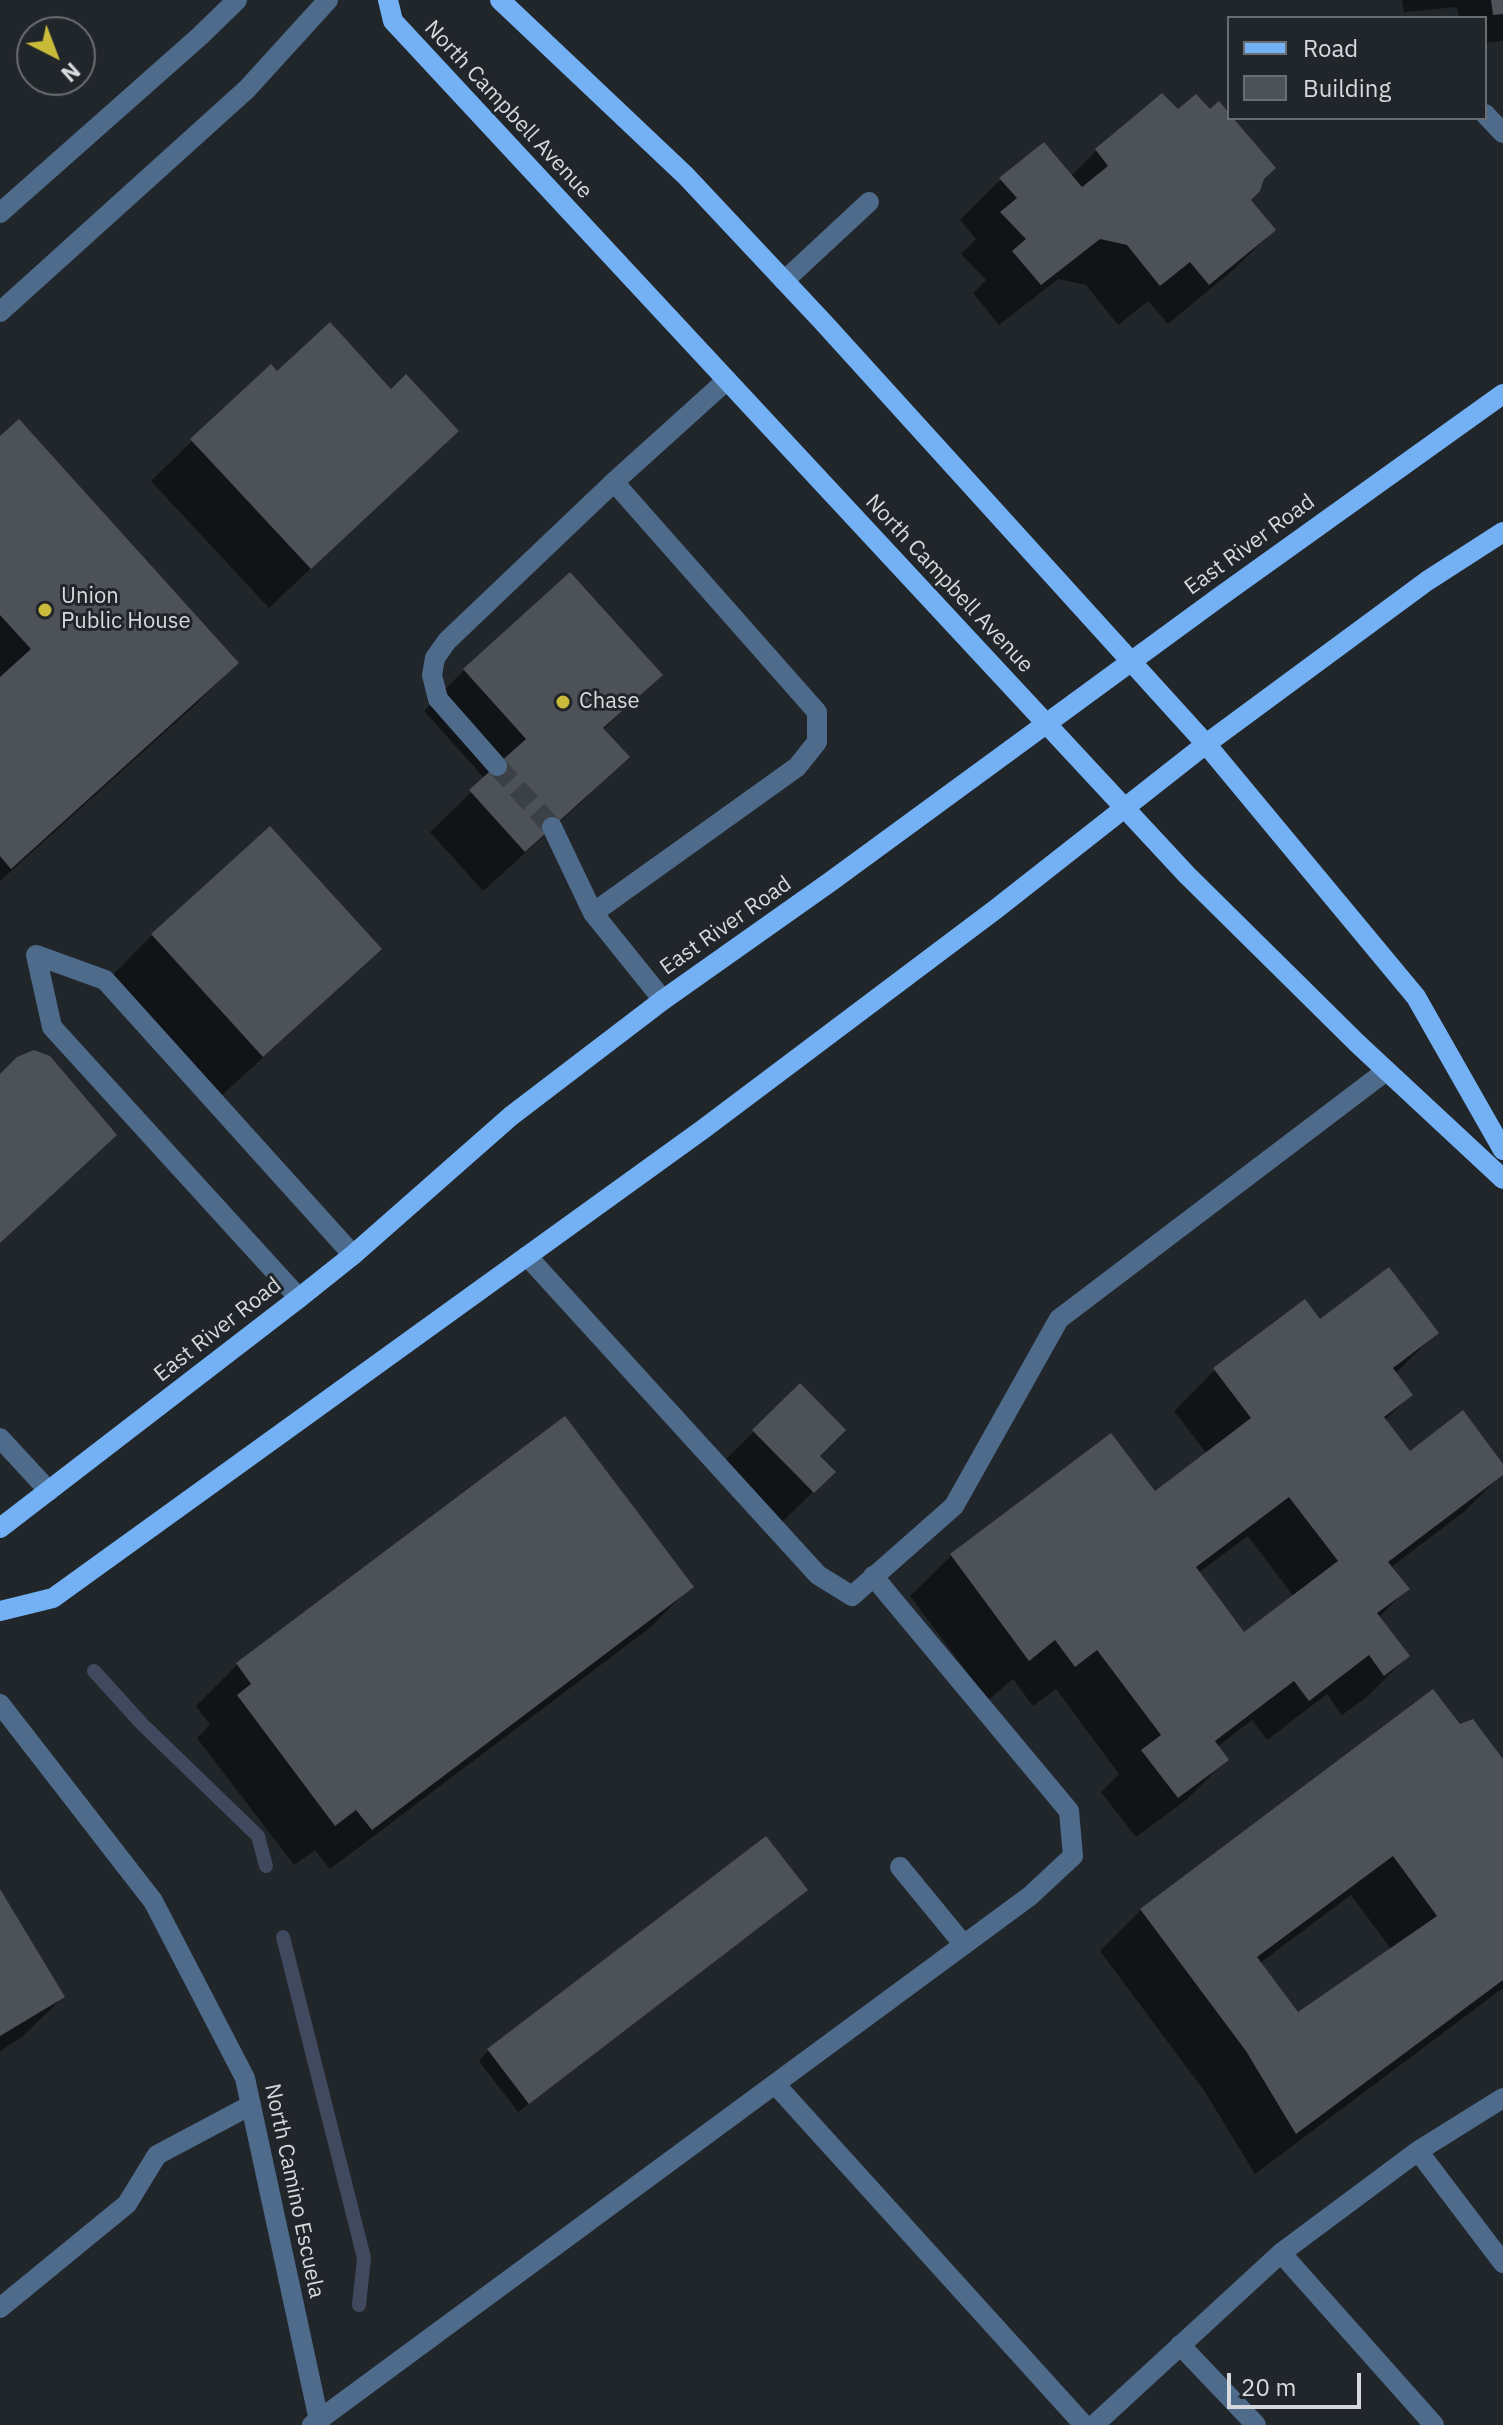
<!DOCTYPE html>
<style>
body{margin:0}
#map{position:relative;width:1503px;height:2425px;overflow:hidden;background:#21262b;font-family:"IBM Plex Sans",sans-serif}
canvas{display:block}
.legend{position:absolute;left:1227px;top:16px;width:260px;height:104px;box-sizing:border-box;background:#21262b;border:2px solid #696e72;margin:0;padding:10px 14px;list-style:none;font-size:24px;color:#d6d9dd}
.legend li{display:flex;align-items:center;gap:16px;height:40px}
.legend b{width:40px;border:2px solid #696e72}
.north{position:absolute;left:16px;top:16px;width:80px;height:80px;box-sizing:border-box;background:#21262b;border:2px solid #696e72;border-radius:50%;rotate:138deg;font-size:22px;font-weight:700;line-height:32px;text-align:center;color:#d6d9dd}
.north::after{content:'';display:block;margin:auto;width:28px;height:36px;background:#caba3a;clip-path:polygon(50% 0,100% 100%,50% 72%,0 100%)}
.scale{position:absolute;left:1227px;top:2373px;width:134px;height:36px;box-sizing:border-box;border:4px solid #d6d9dd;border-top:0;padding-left:10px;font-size:24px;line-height:28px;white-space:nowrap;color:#d6d9dd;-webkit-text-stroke:6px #21262b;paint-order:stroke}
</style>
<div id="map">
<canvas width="1503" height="2425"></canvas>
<ul class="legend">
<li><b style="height:10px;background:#73b0f4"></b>Road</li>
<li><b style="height:22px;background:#4d5258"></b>Building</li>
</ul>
<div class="north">N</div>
<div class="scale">20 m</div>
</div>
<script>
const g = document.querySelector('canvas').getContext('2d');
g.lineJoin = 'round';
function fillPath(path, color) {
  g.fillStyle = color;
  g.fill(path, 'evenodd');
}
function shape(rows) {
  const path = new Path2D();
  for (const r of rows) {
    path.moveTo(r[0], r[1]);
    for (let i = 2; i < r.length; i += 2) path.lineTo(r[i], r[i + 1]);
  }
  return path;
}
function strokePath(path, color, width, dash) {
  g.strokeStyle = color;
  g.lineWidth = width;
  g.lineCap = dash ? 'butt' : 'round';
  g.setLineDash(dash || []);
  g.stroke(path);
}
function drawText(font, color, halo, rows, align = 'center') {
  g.font = font + ' "IBM Plex Sans",sans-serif';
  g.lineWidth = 6;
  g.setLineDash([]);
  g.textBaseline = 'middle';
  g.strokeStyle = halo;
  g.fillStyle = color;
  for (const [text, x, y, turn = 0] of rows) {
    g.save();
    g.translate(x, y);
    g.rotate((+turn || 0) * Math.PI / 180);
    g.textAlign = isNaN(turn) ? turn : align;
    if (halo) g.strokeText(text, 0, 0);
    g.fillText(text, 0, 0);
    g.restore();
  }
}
const shadow = shape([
 [1402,0,1503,0,1503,41,1485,43,1485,18,1459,18,1457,7,1404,12],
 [1162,96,1178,112,1209,112,1231,118,1262,180,1249,200,1274,230,1233,270,1168,324,1148,301,1118,325,1086,285,1058,279,999,325,973,293,986,280,961,254,976,239,960,220,1000,180,1044,144,1071,176,1096,151],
 [277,374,391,392,456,431,269,608,151,481,192,441],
 [0,439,237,663,196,704,0,881],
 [464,670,660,675,603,730,627,757,586,798,483,891,430,832,485,779,424,711],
 [152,935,379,949,338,989,221,1096,112,976],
 [0,1076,114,1135,0,1243],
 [1320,1322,1436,1333,1395,1374,1411,1395,1384,1421,1409,1454,1503,1467,1503,1473,1465,1511,1390,1568,1407,1589,1378,1618,1408,1656,1367,1697,1342,1715,1327,1694,1267,1740,1252,1720,1217,1747,1226,1760,1186,1800,1136,1837,1101,1792,1119,1774,1056,1689,1033,1706,1013,1679,988,1700,910,1596,951,1556,1111,1436,1154,1494,1207,1454,1174,1411,1215,1370],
 [1248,1536,1294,1597,1244,1634,1198,1573],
 [800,1386,818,1456,833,1472,772,1532,713,1472],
 [564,1419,691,1586,651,1627,330,1869,315,1850,294,1865,197,1738,210,1725,196,1706,237,1665],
 [1433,1692,1459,1727,1503,1762,1503,1988,1255,2174,1205,2092,1100,1951,1141,1910],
 [1351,1895,1391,1949,1298,2014,1260,1963],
 [805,1890,518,2112,479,2061,489,2050],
 [0,1893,63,1997,22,2037,0,2051]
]);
const stream = shape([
 [94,1671,142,1724,258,1836,266,1866],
 [283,1937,364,2258,359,2305]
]);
const building = shape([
 [1491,0,1503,0,1503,14,1493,15],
 [1162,93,1178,109,1196,94,1210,109,1219,101,1229,113,1229,118,1233,118,1276,168,1264,179,1260,191,1251,200,1276,230,1209,285,1190,262,1160,286,1127,245,1100,239,1041,285,1012,251,1026,239,1000,212,1017,198,999,178,1044,142,1082,187,1108,166,1095,149],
 [330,322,391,389,406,374,459,431,311,569,190,439,271,364,277,371],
 [19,419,239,663,11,869,0,856,0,677,31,649,0,615,0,436],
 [570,572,663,675,603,728,630,757,525,852,469,790,526,739,463,669],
 [270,826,382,949,263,1057,151,934],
 [34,1050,50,1056,117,1135,0,1243,0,1074,17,1057],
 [1389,1267,1439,1333,1393,1368,1413,1395,1384,1417,1410,1451,1463,1410,1503,1464,1503,1475,1388,1562,1410,1589,1377,1613,1410,1656,1384,1676,1369,1655,1309,1701,1294,1681,1215,1741,1229,1760,1178,1798,1141,1750,1161,1735,1097,1650,1075,1667,1055,1640,1029,1661,950,1554,1111,1433,1155,1491,1251,1418,1213,1368,1305,1299,1320,1319],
 [1289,1497,1338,1561,1244,1632,1196,1567],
 [800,1383,846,1430,820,1456,836,1472,814,1493,752,1430],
 [565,1416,694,1587,372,1830,356,1810,335,1826,237,1695,251,1684,236,1663],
 [1433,1689,1460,1724,1473,1719,1503,1759,1503,1980,1296,2134,1246,2051,1140,1909],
 [1393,1856,1437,1916,1298,2012,1257,1957],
 [766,1836,808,1890,529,2104,487,2049],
 [0,1889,65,1997,0,2036]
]);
const minorTunnel = shape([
 [497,766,552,827]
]);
const minor = shape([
 [1485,114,1503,133],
 [0,213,200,36,237,0],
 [784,281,869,202],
 [0,312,247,89,328,0],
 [497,766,438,699,432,675,435,658,447,641,614,482,727,380],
 [552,827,593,913,663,1000],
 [593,913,797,767,817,742,817,712,614,482],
 [527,1256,818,1575,852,1596,954,1506,1059,1319,1386,1071],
 [299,1298,52,1027,36,955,105,980,353,1255],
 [0,1438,49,1491],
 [0,1704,153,1901,245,2078,320,2425],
 [900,1867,964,1945],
 [775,2084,1084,2425],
 [1418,2151,1503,2263],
 [1281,2253,1434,2425],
 [0,2308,127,2204,157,2155,251,2105],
 [1180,2345,1256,2425],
 [312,2425,1030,1896,1073,1856,1069,1811,873,1576],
 [1094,2425,1281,2253,1418,2151,1503,2098]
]);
const major = shape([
 [388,0,393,21,1187,875,1358,1044,1503,1179],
 [500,0,686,176,823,322,1206,744,1416,997,1503,1150],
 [0,1528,299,1298,353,1255,511,1116,663,1000,830,882,1218,598,1503,394],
 [0,1611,53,1598,702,1130,996,909,1206,744,1427,581,1503,532]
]);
const markers = [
 [45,610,8,"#caba3a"],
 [563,702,8,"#caba3a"]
];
const streetNames = [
 ["North Campbell Avenue",508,110,47],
 ["East River Road",1250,545,-36],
 ["North Campbell Avenue",949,584,47],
 ["East River Road",726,926,-35],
 ["East River Road",218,1330,-38],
 ["North Camino Escuela",294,2191,78]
];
const poiNames = [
 ["Union",61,597],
 ["Public House",61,622],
 ["Chase",579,702]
];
fillPath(shadow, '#0007');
strokePath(stream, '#40495d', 14);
fillPath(building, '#4d5258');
strokePath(minorTunnel, '#3c4146', 20, [20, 10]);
strokePath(minor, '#4e6b8c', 20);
strokePath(major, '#73b0f4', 20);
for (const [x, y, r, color] of markers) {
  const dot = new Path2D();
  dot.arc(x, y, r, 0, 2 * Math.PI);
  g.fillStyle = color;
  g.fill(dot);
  strokePath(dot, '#21262b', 3);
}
drawText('22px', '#d6d9dd', '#21262b', streetNames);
drawText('22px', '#d6d9dd', '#21262b', poiNames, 'left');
</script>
